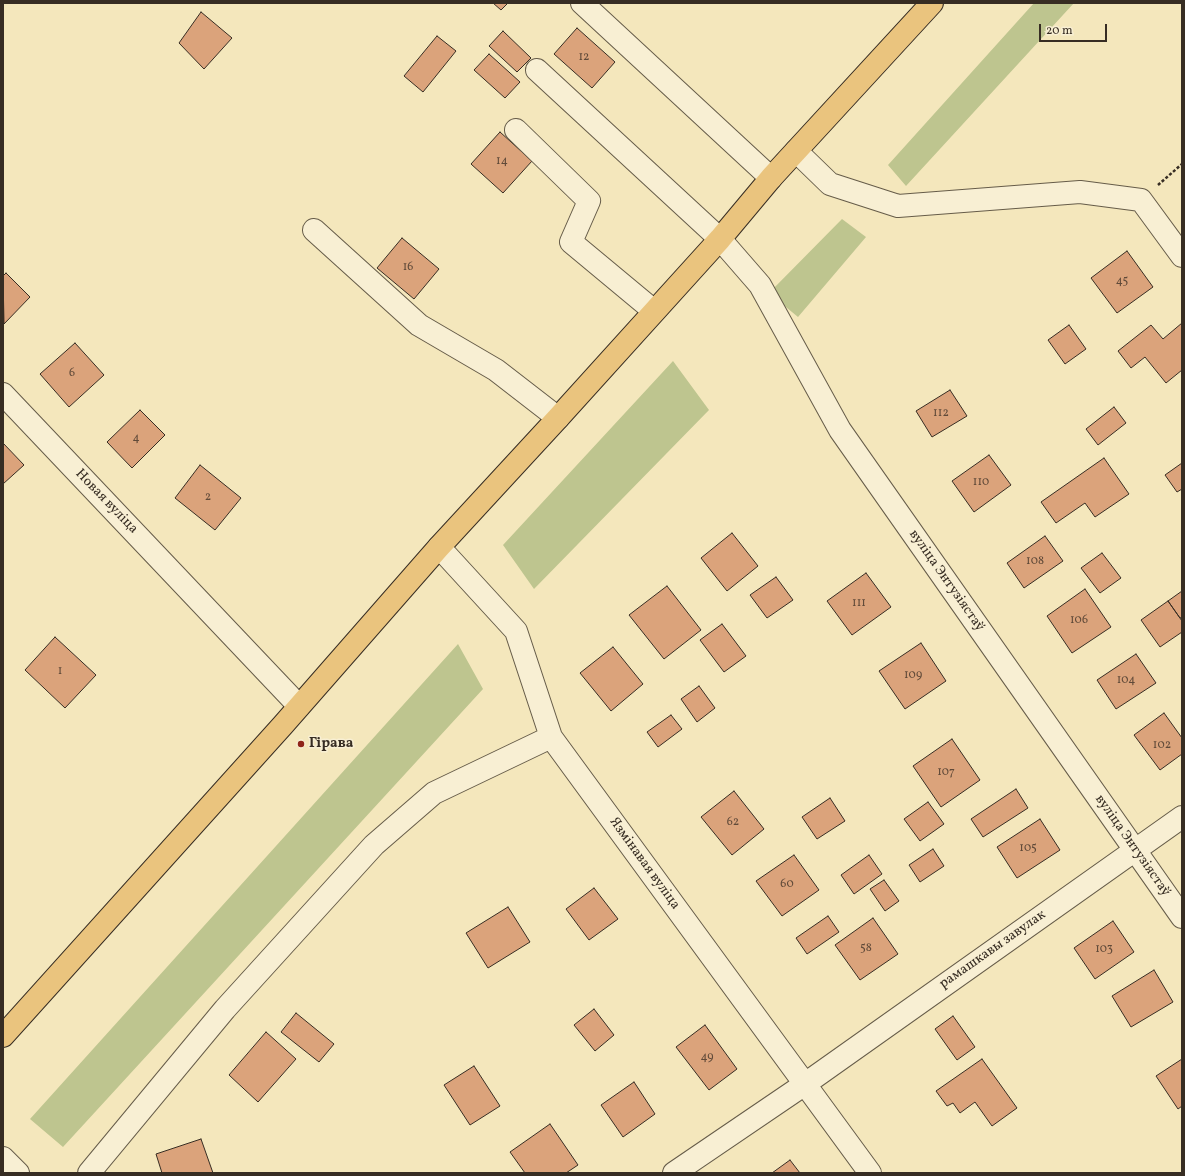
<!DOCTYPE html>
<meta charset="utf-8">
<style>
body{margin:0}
#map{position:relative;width:1185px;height:1176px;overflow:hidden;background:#f4e7bc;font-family:Vollkorn,serif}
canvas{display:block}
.frame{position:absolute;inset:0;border:4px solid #372d23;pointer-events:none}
.scale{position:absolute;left:1039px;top:24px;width:68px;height:18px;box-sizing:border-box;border:2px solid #372d23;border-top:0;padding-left:5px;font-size:12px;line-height:14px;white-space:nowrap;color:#372d23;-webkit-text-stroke:3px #f8efd3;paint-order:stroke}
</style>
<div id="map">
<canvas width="1185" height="1176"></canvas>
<div class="frame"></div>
<div class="scale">20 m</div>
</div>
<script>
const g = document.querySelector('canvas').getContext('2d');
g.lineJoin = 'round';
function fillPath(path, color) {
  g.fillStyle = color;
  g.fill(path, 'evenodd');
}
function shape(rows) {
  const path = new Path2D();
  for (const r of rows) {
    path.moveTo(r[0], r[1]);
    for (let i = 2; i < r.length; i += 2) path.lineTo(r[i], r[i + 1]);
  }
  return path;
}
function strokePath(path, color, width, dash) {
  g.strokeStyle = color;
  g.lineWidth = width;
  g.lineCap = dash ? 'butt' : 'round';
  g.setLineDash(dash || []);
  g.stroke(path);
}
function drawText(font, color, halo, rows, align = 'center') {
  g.font = font + ' Vollkorn,serif';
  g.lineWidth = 3;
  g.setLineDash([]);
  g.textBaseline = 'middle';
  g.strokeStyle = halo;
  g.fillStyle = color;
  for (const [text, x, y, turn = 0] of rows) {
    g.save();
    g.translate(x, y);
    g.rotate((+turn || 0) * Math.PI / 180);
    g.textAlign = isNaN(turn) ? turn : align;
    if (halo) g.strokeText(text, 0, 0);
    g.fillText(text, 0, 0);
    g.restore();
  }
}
const green = shape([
 [1034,3,1074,3,906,186,888,165],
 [842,219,866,237,798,317,769,293],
 [673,361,709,410,534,589,503,545],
 [458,644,483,689,63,1147,30,1119]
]);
const building = shape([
 [493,3,508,3,501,10,493,3],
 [201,12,232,38,204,69,179,43,201,12],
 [577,28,615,62,592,88,554,54,577,28],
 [503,31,531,58,517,72,489,46,503,31],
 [437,36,456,51,423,92,404,76,437,36],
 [489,54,520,82,505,98,474,70,489,54],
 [500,132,532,161,503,193,471,164,500,132],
 [402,238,439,269,414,299,377,268,402,238],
 [1127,251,1153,287,1117,313,1091,278,1127,251],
 [6,273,30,297,4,324,3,276,6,273],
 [1182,323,1182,370,1166,383,1145,357,1131,368,1118,351,1151,325,1163,339,1182,323],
 [1069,325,1086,349,1065,364,1048,340,1069,325],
 [75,343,104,375,69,407,40,374,75,343],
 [950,390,967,416,932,437,916,411,950,390],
 [1114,407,1126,423,1098,445,1086,429,1114,407],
 [140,410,165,435,132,468,107,442,140,410],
 [3,443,24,465,3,484,3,443],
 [989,455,1011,485,974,512,952,481,989,455],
 [1104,458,1129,494,1095,517,1085,503,1056,523,1041,502,1104,458],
 [1182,463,1182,489,1177,492,1165,475,1182,463],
 [200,465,241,498,215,530,175,498,200,465],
 [732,533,758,566,727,591,701,558,732,533],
 [1045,536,1063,561,1024,588,1007,563,1045,536],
 [1102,553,1121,578,1100,593,1081,568,1102,553],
 [866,573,891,607,852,635,827,601,866,573],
 [776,577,793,600,767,618,750,595,776,577],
 [667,586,701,630,664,659,629,615,667,586],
 [1085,589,1111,627,1072,653,1047,616,1085,589],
 [1182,591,1182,617,1180,618,1168,601,1182,591],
 [1168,601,1182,621,1182,632,1160,647,1141,620,1168,601],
 [722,624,746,656,724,672,700,640,722,624],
 [55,637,96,675,65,708,25,670,55,637],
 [921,643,946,681,905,709,879,671,921,643],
 [613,647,643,684,611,711,580,673,613,647],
 [1136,654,1156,683,1116,709,1097,680,1136,654],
 [699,686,715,708,697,722,681,699,699,686],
 [1164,713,1182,738,1182,754,1160,770,1134,735,1164,713],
 [671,715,682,729,658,747,647,732,671,715],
 [952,739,980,780,941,807,913,766,952,739],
 [1016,789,1028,808,983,837,971,819,1016,789],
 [734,791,764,829,732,855,701,817,734,791],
 [830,798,845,821,817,839,802,817,830,798],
 [928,802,944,824,920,841,904,819,928,802],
 [1040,819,1060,850,1017,878,997,847,1040,819],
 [933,849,944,866,920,882,909,865,933,849],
 [794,855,819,890,782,916,756,881,794,855],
 [869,855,882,874,854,894,841,875,869,855],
 [884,880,899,901,885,911,870,889,884,880],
 [594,888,618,919,589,940,566,909,594,888],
 [508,907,530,942,488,968,466,933,508,907],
 [828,916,839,932,807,954,796,938,828,916],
 [873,918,898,954,860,980,835,945,873,918],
 [1113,921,1134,952,1095,979,1074,948,1113,921],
 [1154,970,1173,1002,1131,1027,1112,996,1154,970],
 [594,1009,614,1035,595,1051,574,1025,594,1009],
 [296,1013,334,1044,319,1062,281,1032,296,1013],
 [953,1016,975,1047,957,1060,935,1029,953,1016],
 [705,1025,737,1069,709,1090,676,1047,705,1025],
 [266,1032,296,1059,258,1102,229,1075,266,1032],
 [982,1059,1017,1108,992,1126,975,1102,960,1113,953,1103,947,1106,936,1091,982,1059],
 [1182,1059,1182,1106,1178,1109,1156,1076,1182,1059],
 [474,1066,500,1106,470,1125,444,1085,474,1066],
 [634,1082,655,1114,623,1137,601,1105,634,1082],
 [550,1124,578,1165,566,1173,525,1173,510,1152,550,1124],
 [201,1139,213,1173,162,1173,156,1154,201,1139],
 [790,1160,800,1173,772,1173,790,1160]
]);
const path = shape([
 [1158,185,1182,164]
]);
const minor = shape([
 [582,3,771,178],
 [537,70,720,239,760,285,840,430,1182,917],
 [516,130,589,201,571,242,654,311],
 [796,151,830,184,898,206,1080,192,1141,200,1182,256],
 [314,230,419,325,496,370,558,418],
 [3,394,299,706],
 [439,547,516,631,551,737,870,1173],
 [3,1158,18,1173],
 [89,1173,225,1009,374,845,434,793,551,737],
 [674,1173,805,1084,1182,817]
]);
const major = shape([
 [3,1036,283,725,439,547,558,418,720,239,771,178,932,3]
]);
const markers = [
 [301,744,4,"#8f2418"]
];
const numberNames = [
 ["12",584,58],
 ["14",502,162],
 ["16",408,268],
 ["45",1122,282],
 ["6",72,374],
 ["112",941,414],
 ["4",136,439],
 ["110",981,483],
 ["2",208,498],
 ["108",1035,562],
 ["111",859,604],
 ["106",1079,621],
 ["1",60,672],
 ["109",913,676],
 ["104",1126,681],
 ["102",1162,746],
 ["107",946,773],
 ["62",733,823],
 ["105",1028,849],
 ["60",787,885],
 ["58",866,949],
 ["103",1104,950],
 ["49",707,1058]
];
const streetNames = [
 ["Новая вуліца",106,502,46],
 ["вуліца Энтузіястаў",946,581,55],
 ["вуліца Энтузіястаў",1132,846,55],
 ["Язмінавая вуліца",644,864,54],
 ["рамашкавы завулак",993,950,-35]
];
const poiNames = [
 ["Гірава",309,744]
];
fillPath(green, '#bec58f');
fillPath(building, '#dba37b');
strokePath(building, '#372d23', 1);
strokePath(minor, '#665c49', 24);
strokePath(major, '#372d23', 24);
strokePath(path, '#372d23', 2.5, [3, 2]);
strokePath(minor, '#f8efd3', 22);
strokePath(major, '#eac47e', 22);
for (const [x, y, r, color] of markers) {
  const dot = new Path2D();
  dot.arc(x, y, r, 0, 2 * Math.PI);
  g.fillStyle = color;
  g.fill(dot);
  strokePath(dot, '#f8efd3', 1.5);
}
drawText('12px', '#604a39', null, numberNames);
drawText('14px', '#372d23', '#f8efd3', streetNames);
drawText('bold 14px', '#372d23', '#f8efd3', poiNames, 'left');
</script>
